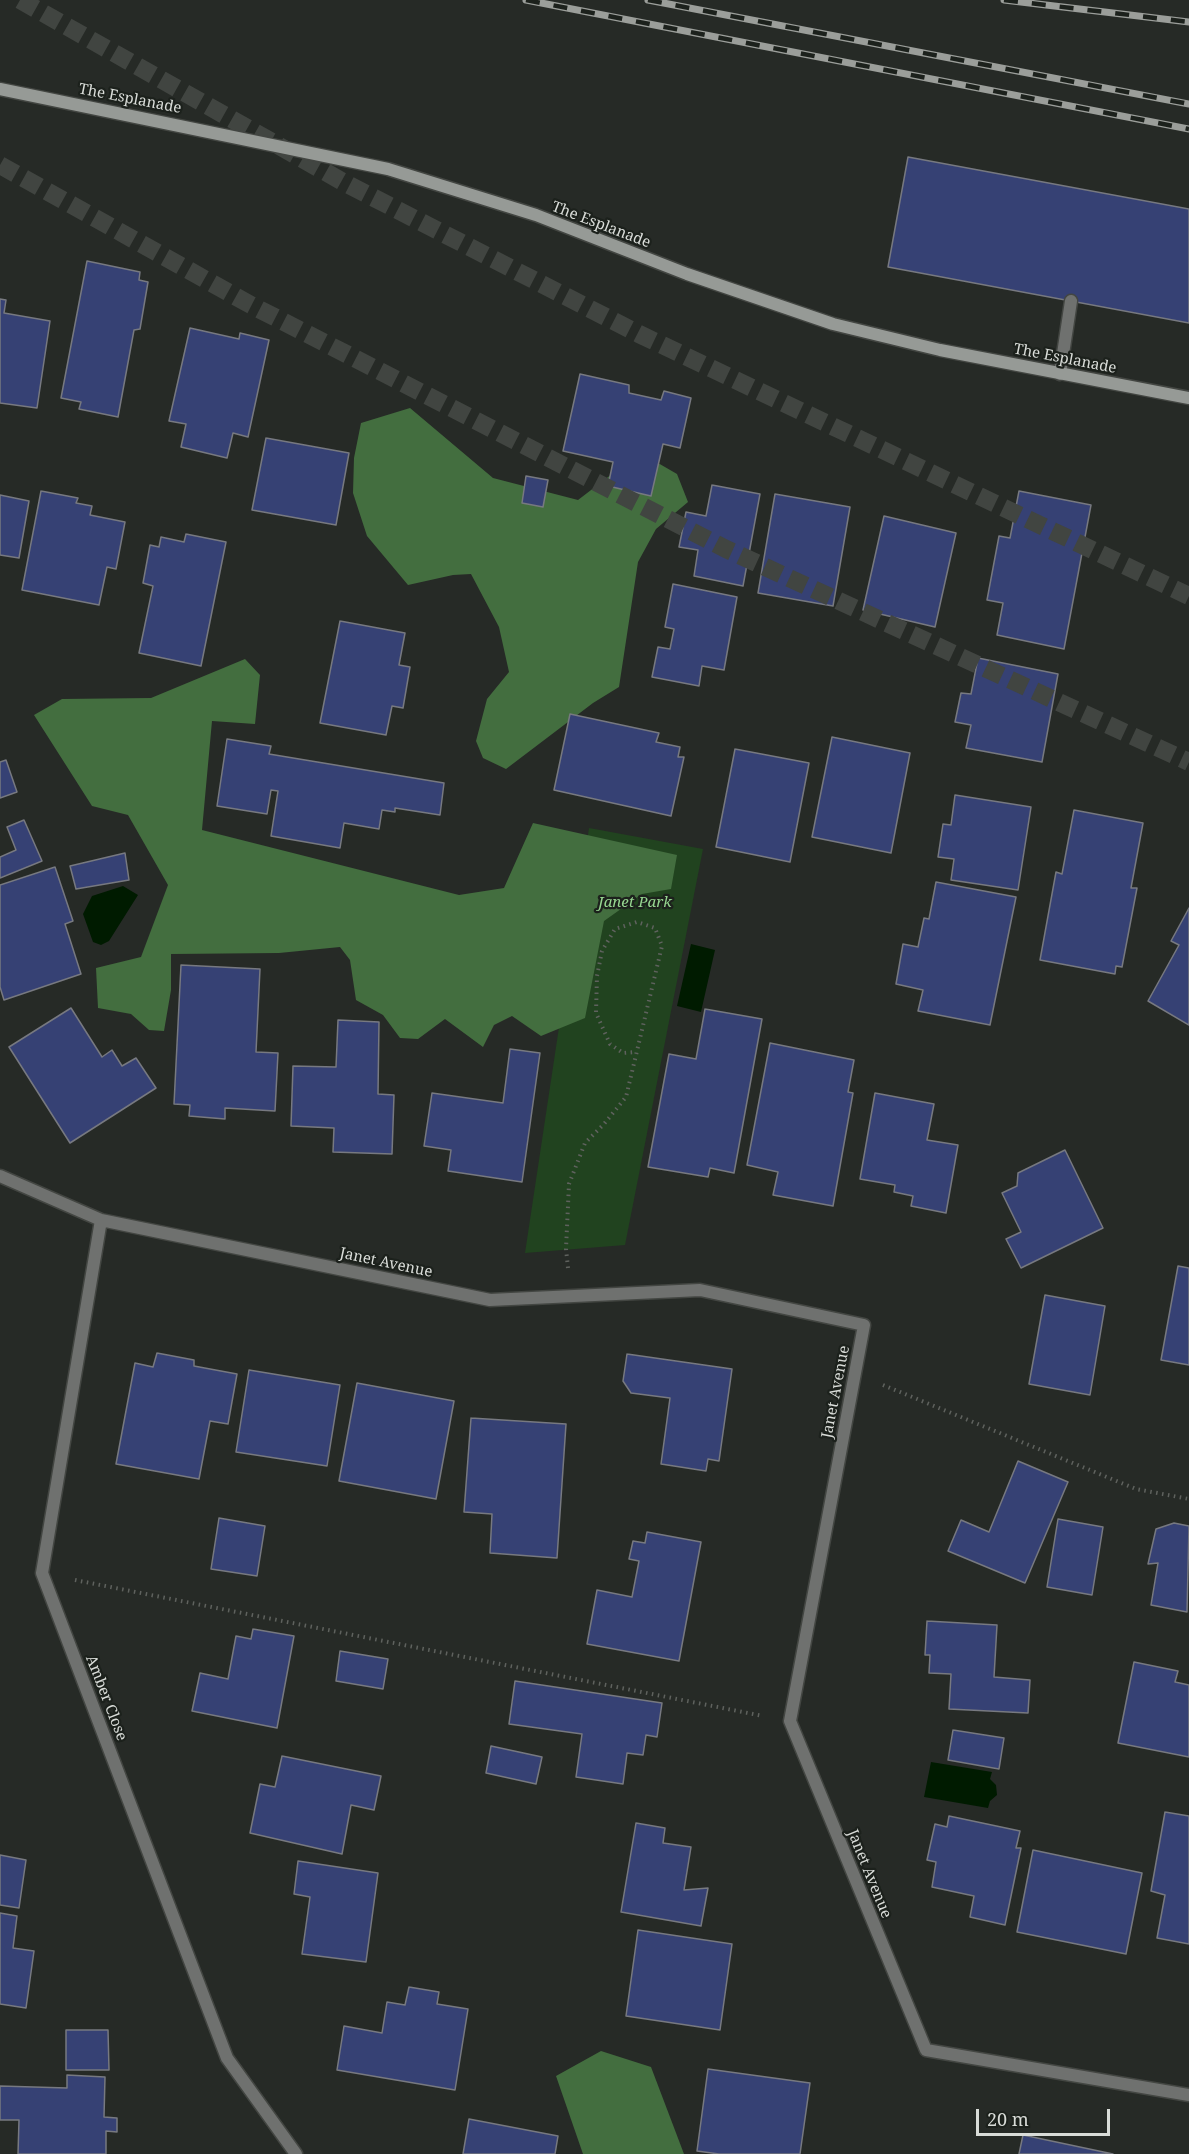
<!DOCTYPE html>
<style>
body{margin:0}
#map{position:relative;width:1189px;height:2154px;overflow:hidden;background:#262a26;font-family:"Noto Serif",serif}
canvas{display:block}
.scale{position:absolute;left:976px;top:2109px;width:134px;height:27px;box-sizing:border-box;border:3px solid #d9dcd8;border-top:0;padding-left:8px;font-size:18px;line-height:21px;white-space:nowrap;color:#d9dcd8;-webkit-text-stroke:4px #1c211c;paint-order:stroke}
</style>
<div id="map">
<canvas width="1189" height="2154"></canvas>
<div class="scale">20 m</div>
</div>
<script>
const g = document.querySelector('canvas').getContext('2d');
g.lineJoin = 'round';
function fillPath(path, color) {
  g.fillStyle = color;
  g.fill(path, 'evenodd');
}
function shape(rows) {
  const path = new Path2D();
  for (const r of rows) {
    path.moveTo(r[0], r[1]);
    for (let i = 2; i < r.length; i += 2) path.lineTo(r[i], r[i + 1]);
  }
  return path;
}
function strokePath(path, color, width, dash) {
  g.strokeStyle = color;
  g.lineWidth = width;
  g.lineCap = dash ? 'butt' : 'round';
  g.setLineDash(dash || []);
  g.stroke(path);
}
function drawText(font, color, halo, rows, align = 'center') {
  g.font = font + ' "Noto Serif",serif';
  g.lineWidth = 4.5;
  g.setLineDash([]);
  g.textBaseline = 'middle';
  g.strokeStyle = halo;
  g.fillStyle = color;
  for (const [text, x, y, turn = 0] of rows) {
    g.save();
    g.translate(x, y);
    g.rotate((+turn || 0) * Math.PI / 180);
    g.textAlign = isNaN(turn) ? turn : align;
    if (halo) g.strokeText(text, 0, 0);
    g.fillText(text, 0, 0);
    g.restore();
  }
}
const green = shape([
 [589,828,703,849,625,1245,525,1253]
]);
const forest = shape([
 [410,408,493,478,578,500,612,474,658,463,677,474,688,502,656,529,638,562,619,687,593,703,506,769,483,758,476,741,487,699,509,672,499,627,471,574,453,575,408,585,367,536,353,493,354,458,361,423],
 [245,659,260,675,255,724,212,721,202,830,459,895,504,888,533,823,677,855,671,889,642,894,604,921,585,1018,541,1036,512,1016,494,1025,483,1047,445,1019,418,1039,400,1038,383,1015,356,1000,350,960,340,947,279,953,171,954,171,990,164,1031,149,1030,131,1014,98,1008,96,968,141,957,168,885,128,815,92,806,34,715,62,699,151,698],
 [601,2051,651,2067,684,2154,583,2154,556,2076]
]);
const water = shape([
 [123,886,138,895,109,941,101,945,93,942,83,914,92,896],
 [691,944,715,950,701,1012,677,1006],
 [931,1762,992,1772,990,1779,996,1785,997,1795,990,1801,988,1808,924,1797]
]);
const building = shape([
 [908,157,1189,209,1189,323,888,267,908,157],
 [87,261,140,272,139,280,148,282,140,329,134,330,118,417,79,409,81,402,61,398,87,261],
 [0,299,6,300,4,313,50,321,37,408,0,403,0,299],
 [190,328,239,339,240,333,269,340,248,437,233,433,227,458,181,447,186,424,169,421,190,328],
 [580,374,629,385,629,393,661,400,664,391,691,398,680,448,663,444,651,496,608,486,613,462,563,451,580,374],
 [266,438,349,453,336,525,252,510,266,438],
 [526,476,548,480,543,507,522,503,526,476],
 [712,485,760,494,743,586,694,576,698,550,679,547,686,512,706,516,712,485],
 [41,491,78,498,76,503,92,506,90,515,125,522,116,569,107,567,99,605,22,590,41,491],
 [1019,491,1091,505,1064,649,997,635,1003,603,987,600,999,536,1010,538,1019,491],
 [775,494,850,507,833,606,758,593,775,494],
 [0,495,29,501,19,558,0,555,0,495],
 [884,516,956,533,935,627,863,610,884,516],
 [186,534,226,542,201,666,139,653,153,586,143,583,150,545,159,547,161,537,184,542,186,534],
 [673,584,737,597,724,670,702,666,699,686,652,677,658,647,670,649,674,629,665,627,673,584],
 [340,621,405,633,399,665,410,667,403,708,392,706,386,735,320,723,340,621],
 [978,658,1058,674,1042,762,966,748,971,725,955,722,961,693,971,694,978,658],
 [570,714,659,733,656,742,680,747,678,757,684,757,671,816,554,790,570,714],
 [832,737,910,753,891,853,812,837,832,737],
 [227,739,271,746,269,754,444,783,440,815,395,808,395,812,382,810,379,829,344,823,340,848,271,836,278,791,271,790,267,814,217,806,227,739],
 [735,749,809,763,790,862,716,847,735,749],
 [6,760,17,792,0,798,0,762,6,760],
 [955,795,1031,807,1018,890,951,880,954,859,938,857,943,824,951,825,955,795],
 [1074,810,1143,823,1131,888,1137,888,1122,967,1116,966,1115,974,1040,960,1056,872,1062,874,1074,810],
 [24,820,42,861,0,878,0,857,16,850,7,827,24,820],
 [125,853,129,880,76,889,70,866,125,853],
 [55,867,73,921,65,924,81,974,4,1000,0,987,0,885,55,867],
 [936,882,1016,897,990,1025,918,1011,923,990,896,984,903,944,918,947,924,918,929,919,936,882],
 [1189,908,1189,1025,1148,1001,1179,945,1171,941,1189,908],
 [181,965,260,969,256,1052,278,1053,275,1111,225,1108,225,1119,189,1116,190,1105,174,1104,181,965],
 [71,1008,102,1057,112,1050,122,1066,136,1058,156,1088,70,1143,9,1047,71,1008],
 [705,1009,762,1019,734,1173,710,1168,708,1177,648,1167,669,1054,696,1059,705,1009],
 [338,1020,379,1022,378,1094,394,1095,392,1154,333,1152,334,1128,291,1126,293,1066,336,1067,338,1020],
 [770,1043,854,1060,848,1092,853,1093,833,1206,773,1195,778,1172,747,1165,770,1043],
 [510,1049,540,1053,522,1182,448,1171,451,1150,424,1146,432,1093,503,1103,510,1049],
 [875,1093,934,1104,927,1140,958,1145,946,1213,911,1206,913,1196,894,1192,895,1185,860,1179,875,1093],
 [1065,1150,1103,1228,1021,1268,1006,1239,1021,1232,1002,1193,1017,1186,1018,1173,1065,1150],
 [1178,1266,1189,1268,1189,1365,1161,1360,1178,1266],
 [1045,1295,1105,1306,1090,1395,1029,1384,1045,1295],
 [157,1353,194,1360,194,1366,237,1374,228,1424,210,1421,199,1479,116,1464,135,1363,153,1367,157,1353],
 [627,1354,732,1369,719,1461,708,1459,706,1471,661,1464,670,1398,631,1393,623,1381,627,1354],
 [249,1370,340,1385,327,1466,236,1452,249,1370],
 [357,1383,454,1401,436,1499,339,1481,357,1383],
 [471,1418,566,1424,557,1558,490,1553,492,1514,464,1512,471,1418],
 [1018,1461,1068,1482,1025,1583,948,1551,961,1520,989,1532,1018,1461],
 [219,1518,265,1526,257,1576,211,1569,219,1518],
 [1058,1519,1103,1527,1092,1595,1047,1587,1058,1519],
 [1174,1523,1189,1526,1187,1612,1151,1605,1158,1563,1148,1564,1156,1529,1174,1523],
 [647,1532,701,1542,679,1661,587,1644,597,1590,632,1597,639,1561,629,1559,633,1541,645,1543,647,1532],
 [927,1621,997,1625,994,1677,1030,1680,1028,1713,949,1709,951,1674,929,1673,930,1655,925,1655,927,1621],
 [253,1629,294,1636,277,1728,192,1711,200,1673,228,1679,236,1636,251,1639,253,1629],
 [340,1651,388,1659,383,1689,336,1681,340,1651],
 [1134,1662,1178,1671,1175,1682,1189,1685,1189,1757,1118,1743,1134,1662],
 [515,1681,662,1703,657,1737,646,1735,643,1755,627,1753,623,1784,576,1777,582,1734,509,1724,515,1681],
 [953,1730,1004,1738,999,1769,948,1760,953,1730],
 [491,1746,542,1757,536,1784,486,1773,491,1746],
 [282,1756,381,1776,374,1810,351,1805,342,1854,250,1833,260,1784,275,1787,282,1756],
 [1165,1812,1189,1816,1189,1944,1157,1938,1165,1895,1151,1891,1165,1812],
 [949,1816,1020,1831,1016,1848,1021,1848,1005,1925,970,1917,974,1896,932,1887,936,1862,927,1860,935,1824,947,1827,949,1816],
 [636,1823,665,1828,663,1843,691,1847,684,1890,708,1888,701,1926,621,1912,636,1823],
 [1033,1850,1142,1873,1126,1954,1017,1932,1033,1850],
 [0,1855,26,1860,19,1908,0,1905,0,1855],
 [298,1861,378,1873,366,1962,302,1954,310,1897,294,1894,298,1861],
 [0,1913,17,1916,13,1948,34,1951,26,2008,0,2004,0,1913],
 [638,1930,732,1944,720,2030,626,2016,638,1930],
 [409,1987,439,1992,437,2004,468,2009,455,2090,337,2070,344,2026,382,2033,387,2002,405,2005,409,1987],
 [66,2030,108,2030,109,2070,66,2070,66,2030],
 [708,2069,810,2083,800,2154,719,2154,697,2151,708,2069],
 [67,2075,105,2077,104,2117,117,2118,117,2132,106,2131,106,2154,18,2154,19,2120,0,2120,0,2086,67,2088,67,2075],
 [469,2119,558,2136,555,2154,463,2154,469,2119],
 [1023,2135,1113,2154,1019,2154,1023,2135]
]);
const highwayTunnel = shape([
 [20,0,345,183,639,334,1189,596],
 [0,165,251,305,726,549,1189,762]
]);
const path = shape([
 [568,1268,566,1249,569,1184,585,1143,604,1124,626,1097,662,946,655,928,637,922,615,929,602,951,597,976,596,1013,610,1044,623,1053,636,1052],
 [883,1385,1136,1489,1189,1499],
 [75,1580,763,1716]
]);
const lane = shape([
 [1060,374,1071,301]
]);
const street = shape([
 [0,1176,101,1220,490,1300,700,1290,864,1325,790,1721,926,2050,1189,2095],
 [101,1220,42,1573,227,2058,296,2154]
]);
const secondary = shape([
 [0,89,388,169,536,215,687,274,833,324,940,350,1189,398]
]);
const rail = shape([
 [526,0,1189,129],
 [648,0,1189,104],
 [1004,0,1189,22]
]);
const streetNames = [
 ["The Esplanade",130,99,11],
 ["The Esplanade",601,225,21],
 ["The Esplanade",1065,359,11],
 ["Janet Avenue",386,1263,12],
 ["Janet Avenue",836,1392,-79],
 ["Amber Close",106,1698,69],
 ["Janet Avenue",869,1874,68]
];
const parkNames = [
 ["Janet Park",635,903]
];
fillPath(green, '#21431f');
fillPath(forest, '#436e3f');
fillPath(water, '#001b00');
fillPath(building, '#364174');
strokePath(building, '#777980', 1.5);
strokePath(highwayTunnel, '#414541', 18, [18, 9]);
strokePath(lane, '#434642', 15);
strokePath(street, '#434642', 15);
strokePath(secondary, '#434642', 15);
strokePath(path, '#5f625e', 4, [1.5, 4.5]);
strokePath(lane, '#6f716f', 12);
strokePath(street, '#6f716f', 12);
strokePath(secondary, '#969a96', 12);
strokePath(rail, '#9b9e9a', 7);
strokePath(rail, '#1c211c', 4.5, [14]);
drawText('15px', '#d9dcd8', '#1c211c', streetNames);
drawText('italic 15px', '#96d690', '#1c211c', parkNames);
</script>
